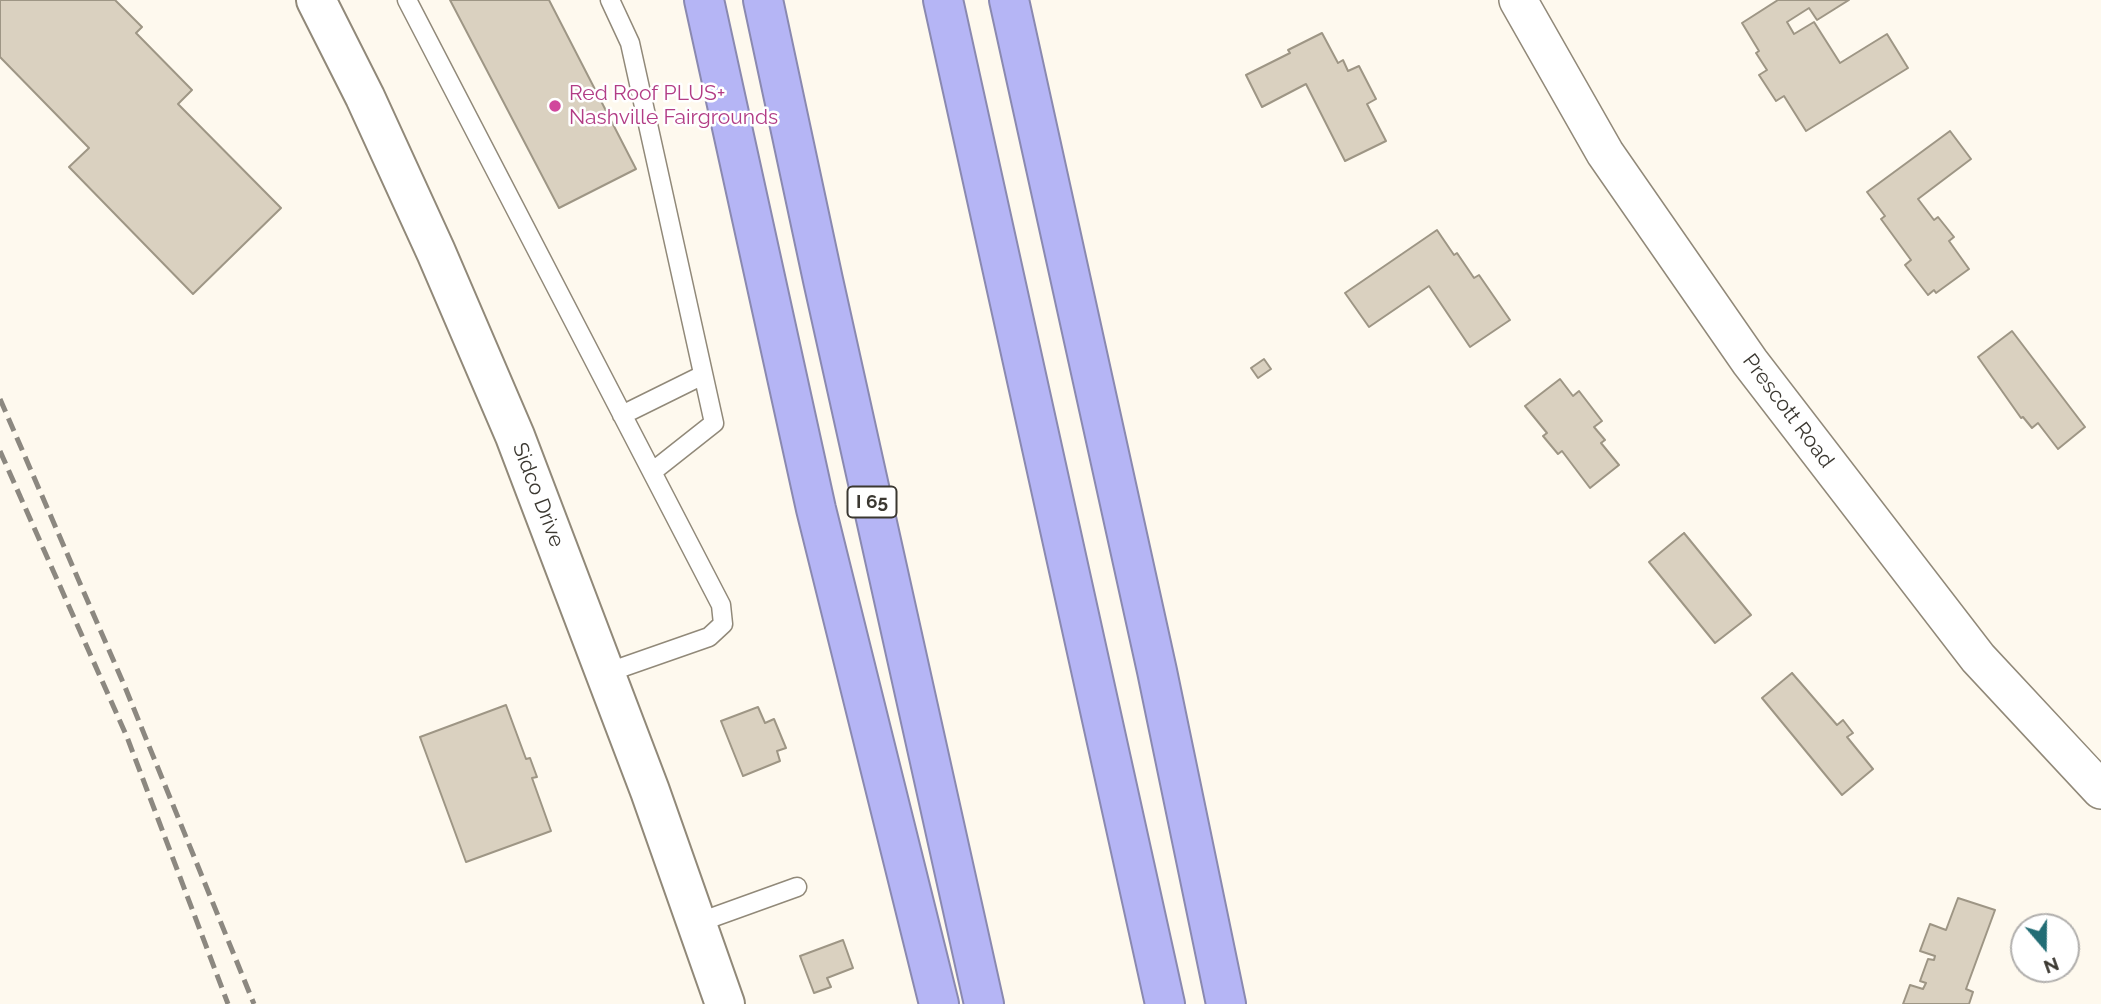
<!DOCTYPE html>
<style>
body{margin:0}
#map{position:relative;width:2101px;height:1004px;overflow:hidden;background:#fef9ee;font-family:Raleway,sans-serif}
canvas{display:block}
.north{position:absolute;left:2010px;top:913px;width:70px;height:70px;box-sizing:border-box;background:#fff;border:2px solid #b1afad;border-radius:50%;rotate:160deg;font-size:19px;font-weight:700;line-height:28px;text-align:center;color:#3b3831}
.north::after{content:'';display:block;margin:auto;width:24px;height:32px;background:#226d75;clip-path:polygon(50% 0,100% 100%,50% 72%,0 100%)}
</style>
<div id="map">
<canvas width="2101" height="1004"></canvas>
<div class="north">N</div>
</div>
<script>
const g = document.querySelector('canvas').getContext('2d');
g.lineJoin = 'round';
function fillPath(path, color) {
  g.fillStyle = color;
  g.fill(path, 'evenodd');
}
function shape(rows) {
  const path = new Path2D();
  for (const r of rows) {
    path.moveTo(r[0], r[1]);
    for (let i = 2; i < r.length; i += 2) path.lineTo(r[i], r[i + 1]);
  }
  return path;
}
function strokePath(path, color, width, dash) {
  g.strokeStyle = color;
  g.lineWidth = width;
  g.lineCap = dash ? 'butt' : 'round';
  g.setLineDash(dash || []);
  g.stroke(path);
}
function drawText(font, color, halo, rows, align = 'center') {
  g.font = font + ' Raleway,sans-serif';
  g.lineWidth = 5;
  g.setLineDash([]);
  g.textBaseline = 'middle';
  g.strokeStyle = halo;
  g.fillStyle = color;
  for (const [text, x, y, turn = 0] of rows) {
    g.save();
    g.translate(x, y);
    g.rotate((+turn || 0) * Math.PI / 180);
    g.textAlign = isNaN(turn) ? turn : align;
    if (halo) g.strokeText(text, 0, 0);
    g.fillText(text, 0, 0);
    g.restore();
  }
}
const building = shape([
 [0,0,115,0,142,27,136,33,192,90,178,104,281,208,193,294,69,167,89,148,0,57,0,0],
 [450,0,549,0,636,169,559,208,450,0],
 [1778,0,1849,0,1817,20,1809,8,1787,22,1794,34,1814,22,1840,63,1887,34,1908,68,1806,131,1784,96,1776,101,1759,75,1767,70,1756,53,1759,51,1742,23,1778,0],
 [1322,33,1338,63,1343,60,1348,71,1359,66,1376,99,1367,104,1386,141,1345,161,1306,84,1262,107,1246,75,1290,53,1288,50,1322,33],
 [1950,131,1971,159,1918,199,1934,220,1938,217,1954,237,1949,241,1969,269,1936,293,1934,290,1928,295,1905,265,1911,260,1881,219,1885,216,1867,192,1950,131],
 [1437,230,1454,255,1457,253,1474,278,1479,275,1510,320,1470,347,1429,286,1369,327,1345,293,1437,230],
 [2012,331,2085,427,2058,449,2038,423,2032,428,2023,417,2021,418,1978,357,2012,331],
 [1264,359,1271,369,1258,378,1251,368,1264,359],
 [1560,379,1573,396,1579,391,1602,421,1594,427,1605,440,1601,443,1619,465,1590,488,1562,451,1558,454,1543,436,1547,433,1525,406,1560,379],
 [1684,533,1751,615,1715,643,1649,562,1684,533],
 [1792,673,1837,725,1843,720,1853,733,1847,737,1873,769,1842,795,1762,698,1792,673],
 [506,705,526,759,530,758,537,777,532,778,551,831,466,862,420,737,506,705],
 [758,707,765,723,774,719,786,748,777,751,780,761,743,776,721,721,758,707],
 [1958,898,1995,910,1966,989,1973,992,1969,1004,1903,1004,1910,985,1923,989,1926,983,1920,981,1928,959,1934,960,1935,956,1920,951,1930,924,1946,930,1958,898],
 [843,940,853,968,827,978,831,987,814,993,800,956,843,940]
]);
const service = shape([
 [407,0,721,605,723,624,709,637,606,673],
 [610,0,630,43,714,423,652,472],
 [622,415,703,375],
 [697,923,797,887]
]);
const minor = shape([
 [1518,0,1605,153,1750,362,1978,658,2101,790]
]);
const secondary = shape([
 [316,0,365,97,436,252,515,436,650,791,725,1004]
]);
const motorway = shape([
 [704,0,816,509,939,1004],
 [763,0,823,280,984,1004],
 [943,0,1165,1004],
 [1009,0,1157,671,1226,1004]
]);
const rail = shape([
 [0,399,125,687,254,1004],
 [0,451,127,737,228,1004]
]);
const markers = [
 [555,106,7,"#d1479c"]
];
const shields = [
 [872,502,49]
];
const shieldNames = [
 ["I 65",872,502]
];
const hotelNames = [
 ["Red Roof PLUS+",569,94],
 ["Nashville Fairgrounds",569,118]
];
const streetNames = [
 ["Prescott Road",1788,411,53],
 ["Sidco Drive",538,495,69]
];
fillPath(building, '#dad1c0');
strokePath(building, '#9e9685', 2);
strokePath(service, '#918979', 21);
strokePath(minor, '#918979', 40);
strokePath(secondary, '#918979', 42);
strokePath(motorway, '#8a89b0', 42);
strokePath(service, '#fff', 18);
strokePath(minor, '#fff', 37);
strokePath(secondary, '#fff', 38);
strokePath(motorway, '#b5b5f5', 38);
strokePath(rail, '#8c8880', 5, [14, 7]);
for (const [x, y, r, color] of markers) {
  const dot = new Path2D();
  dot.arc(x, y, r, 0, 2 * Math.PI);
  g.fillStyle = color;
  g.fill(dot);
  strokePath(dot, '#fff', 2.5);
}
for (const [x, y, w] of shields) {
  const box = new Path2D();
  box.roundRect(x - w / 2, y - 15.5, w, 31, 5);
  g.fillStyle = '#fff';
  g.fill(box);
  strokePath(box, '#3b3831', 2);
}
drawText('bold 19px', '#3b3831', null, shieldNames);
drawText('21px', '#b23c85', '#fff', hotelNames, 'left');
drawText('21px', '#3b3831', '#fff', streetNames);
</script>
